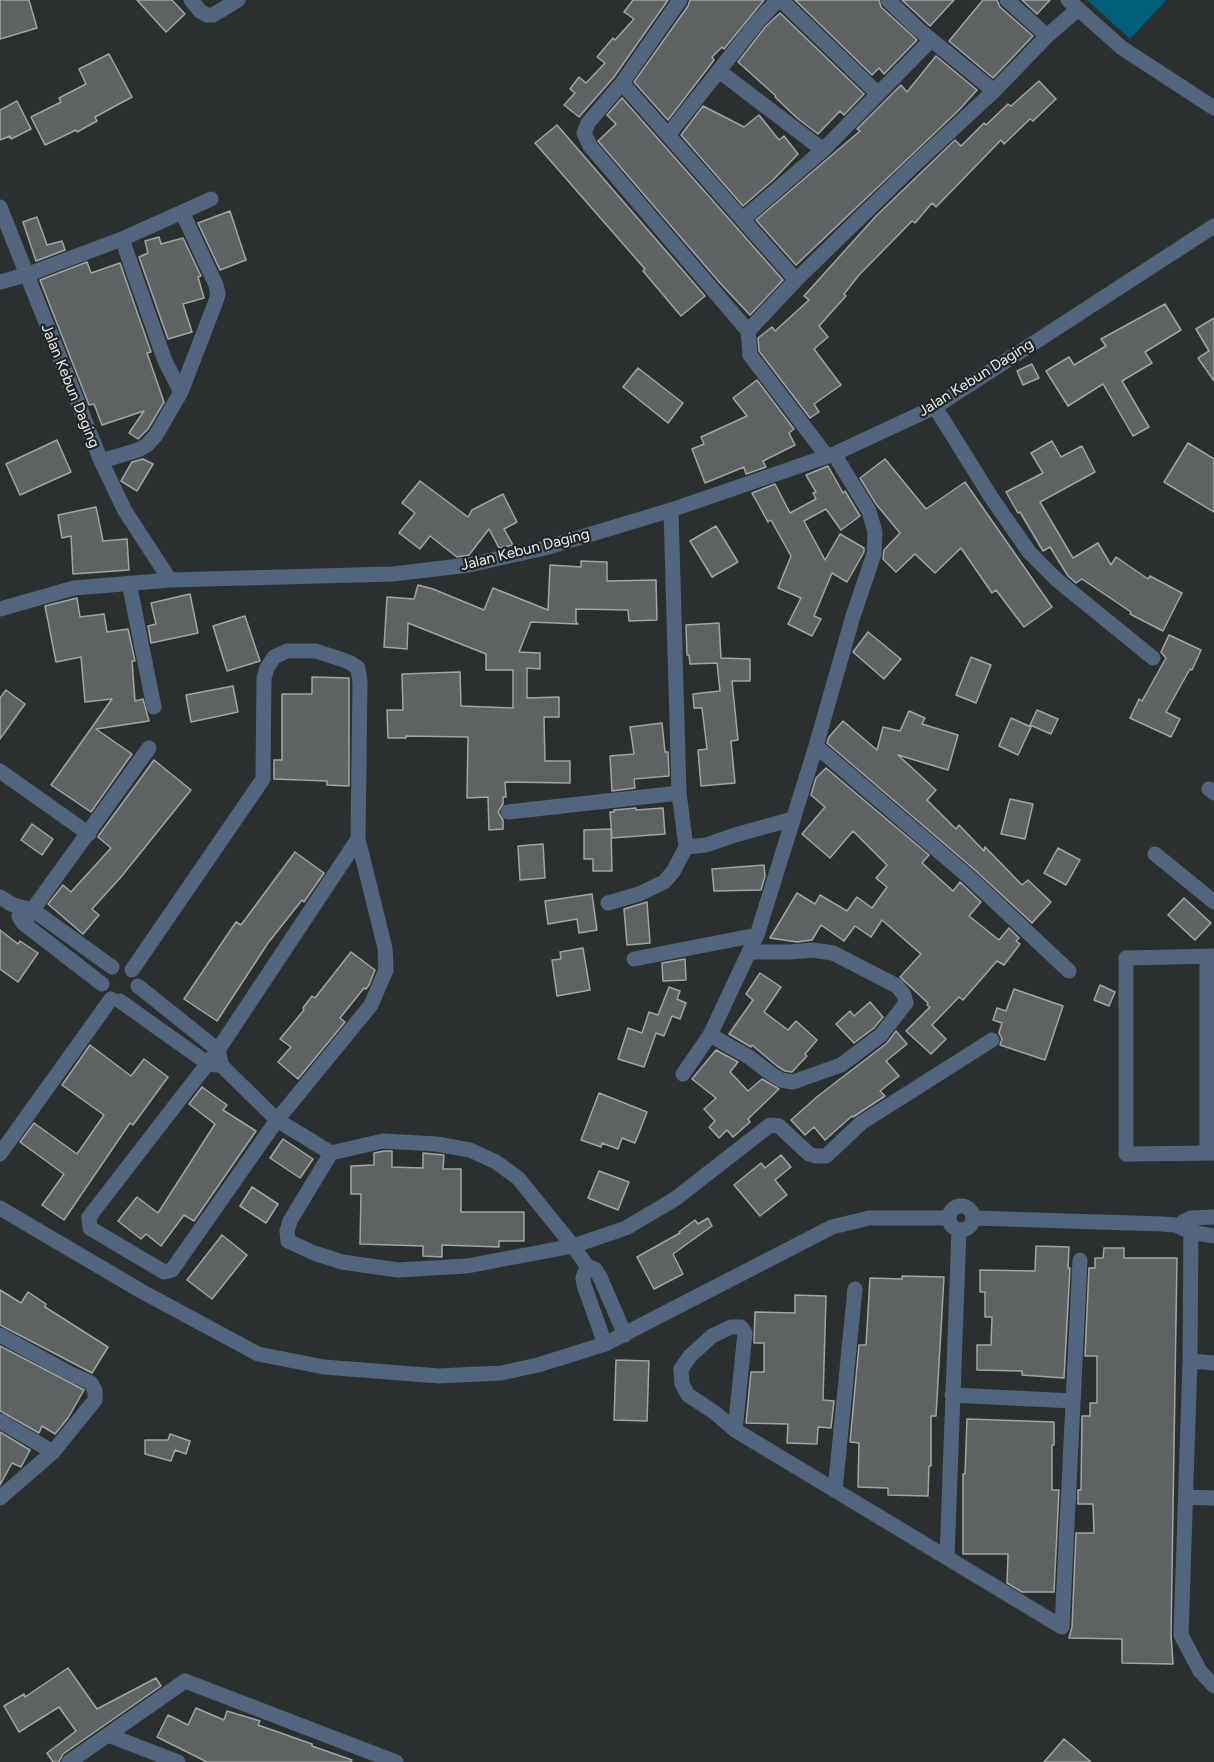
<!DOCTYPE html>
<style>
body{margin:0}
canvas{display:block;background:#2c2f30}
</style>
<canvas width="1214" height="1762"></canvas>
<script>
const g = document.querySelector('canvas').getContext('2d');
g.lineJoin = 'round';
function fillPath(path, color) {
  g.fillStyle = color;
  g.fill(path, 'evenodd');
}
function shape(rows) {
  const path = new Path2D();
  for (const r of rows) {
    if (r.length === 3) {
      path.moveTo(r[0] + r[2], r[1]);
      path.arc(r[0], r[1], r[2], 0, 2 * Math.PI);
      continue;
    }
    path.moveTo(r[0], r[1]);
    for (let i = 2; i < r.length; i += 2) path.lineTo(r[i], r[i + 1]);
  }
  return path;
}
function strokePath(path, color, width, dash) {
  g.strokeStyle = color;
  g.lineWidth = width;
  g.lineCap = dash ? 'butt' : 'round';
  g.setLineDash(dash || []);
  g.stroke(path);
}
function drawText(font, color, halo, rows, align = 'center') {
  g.font = font + ' Figtree,sans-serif';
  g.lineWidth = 4.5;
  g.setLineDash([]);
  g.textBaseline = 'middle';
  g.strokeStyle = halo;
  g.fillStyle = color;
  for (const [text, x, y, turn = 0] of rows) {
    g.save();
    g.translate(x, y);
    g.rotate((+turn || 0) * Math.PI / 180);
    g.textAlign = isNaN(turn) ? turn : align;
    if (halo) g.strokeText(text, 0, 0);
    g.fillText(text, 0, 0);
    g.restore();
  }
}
const green = shape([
 [1087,0,1166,0,1130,39]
]);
const building = shape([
 [0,0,29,0,37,28,0,39,0,0],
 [137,0,172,0,185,14,166,32,137,0],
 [633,0,668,0,614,77,579,117,564,105,575,93,570,89,579,77,586,83,605,63,597,57,613,38,615,40,634,19,624,12,633,0],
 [690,0,764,0,724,49,722,47,712,57,714,60,708,68,668,120,634,82,688,6,690,0],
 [795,0,879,0,881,7,917,40,884,74,879,68,872,75,795,0],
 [902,0,954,0,930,26,902,0],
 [983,0,997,0,1000,7,1033,36,993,78,949,41,983,0],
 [1022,0,1050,0,1037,14,1022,0],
 [780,13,864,94,844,115,840,111,818,134,797,118,775,97,776,96,738,62,766,26,780,13],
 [109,54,132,97,95,117,97,121,77,132,76,130,45,145,31,117,61,102,59,98,86,84,79,69,109,54],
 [936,56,977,90,959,110,796,265,756,220,860,131,857,129,901,85,907,92,936,56],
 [1039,81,1056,99,1033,121,1030,119,1004,144,1001,140,936,207,932,203,915,223,912,221,859,275,844,294,846,296,819,326,828,337,814,349,841,385,814,404,819,412,810,418,759,351,758,338,772,327,775,331,809,300,804,296,876,216,955,140,961,146,984,123,986,125,1008,104,1011,106,1039,81],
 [622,98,783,280,750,315,720,283,598,141,616,124,607,115,622,98],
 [17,101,31,129,11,139,10,136,0,140,0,110,17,101],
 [703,106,744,127,759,115,779,140,784,136,798,154,774,179,743,206,681,135,703,106],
 [557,125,705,296,681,316,643,271,645,269,535,143,557,125],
 [230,211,246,260,220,270,198,223,230,211],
 [37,217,47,245,62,241,65,250,36,261,23,222,37,217],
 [159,237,161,244,183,238,201,276,198,277,204,298,183,304,192,332,168,339,139,257,148,253,145,241,159,237],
 [87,262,91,273,120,263,151,352,147,353,164,402,148,429,138,439,129,433,144,411,102,425,94,404,89,405,40,280,87,262],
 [1165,304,1181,330,1145,352,1152,363,1122,381,1149,427,1133,436,1103,384,1068,406,1046,371,1069,357,1074,365,1106,346,1101,339,1165,304],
 [1214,318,1214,381,1198,358,1209,351,1196,329,1214,318],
 [1032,364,1039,378,1023,385,1017,371,1032,364],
 [638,368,683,403,668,423,623,387,638,368],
 [757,380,794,429,789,433,795,445,763,461,766,467,746,474,744,467,705,483,692,449,704,444,701,437,747,416,733,398,757,380],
 [57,440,71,472,20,495,6,464,57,440],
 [1052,441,1061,457,1082,446,1095,472,1040,502,1073,558,1098,543,1111,565,1116,557,1148,579,1150,576,1182,593,1163,631,1130,614,1131,612,1082,579,1076,583,1068,576,1050,547,1043,551,1020,512,1018,513,1006,492,1043,473,1031,453,1052,441],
 [1188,443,1214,459,1214,512,1164,482,1188,443],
 [143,459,153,464,137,491,121,481,132,462,143,459],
 [885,459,926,509,965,482,1052,607,1024,627,996,590,992,593,961,548,935,573,915,554,896,572,883,559,884,550,900,533,876,504,860,478,885,459],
 [828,466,843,493,845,491,860,516,841,530,826,509,804,521,825,560,840,534,864,548,864,552,847,582,832,573,814,616,821,619,812,636,788,624,801,598,778,588,791,556,771,520,768,522,752,493,775,484,790,513,816,499,813,493,816,492,806,475,828,466],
 [420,481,468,517,472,510,503,494,517,522,504,529,513,545,499,548,489,529,469,555,457,557,430,536,420,549,399,533,415,513,402,503,420,481],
 [96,507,103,541,127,539,129,570,73,574,71,536,62,538,58,515,96,507],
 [716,526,738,562,712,577,690,541,716,526],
 [581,561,607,562,607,581,656,580,657,620,629,621,628,610,576,609,576,622,578,624,531,622,519,652,540,653,540,669,527,668,527,698,559,697,559,717,544,717,545,761,570,761,570,783,505,782,506,797,503,797,503,804,498,812,503,820,503,829,489,830,488,797,467,798,468,737,406,736,406,738,388,738,387,710,403,710,402,674,460,672,461,706,513,708,513,670,486,670,486,654,408,623,407,649,384,647,387,597,414,599,418,585,433,589,484,610,493,588,548,610,550,565,581,567,581,561],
 [190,594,198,633,151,643,148,626,156,624,151,603,190,594],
 [77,598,80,617,104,614,107,632,128,629,135,661,132,661,135,701,143,699,149,721,96,729,132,754,91,812,51,785,112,699,85,702,81,657,56,662,45,606,77,598],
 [245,616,260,661,227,671,213,626,245,616],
 [719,623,721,658,750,659,750,681,732,681,738,740,731,741,735,783,701,786,698,750,707,749,702,708,694,708,693,694,720,691,717,663,690,664,689,655,687,655,686,625,719,623],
 [868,632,901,659,884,679,853,652,868,632],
 [1169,635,1201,650,1192,670,1190,669,1166,712,1180,719,1171,737,1130,718,1139,699,1142,701,1166,658,1161,652,1169,635],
 [971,657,991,665,976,703,956,695,971,657],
 [312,677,349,678,349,786,327,785,327,781,274,779,274,760,282,760,282,694,312,694,312,677],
 [233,686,238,712,191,722,186,695,233,686],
 [6,690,25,704,0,739,0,698,6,690],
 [1037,710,1058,719,1051,734,1030,725,1037,710],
 [909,711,925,718,922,724,958,735,948,770,898,755,936,790,927,800,956,829,959,825,984,851,985,847,1022,885,1028,880,1051,902,1032,923,976,871,827,743,829,737,843,721,877,750,883,727,900,731,909,711],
 [1011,718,1031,727,1018,755,999,746,1011,718],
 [662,723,665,752,668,752,669,776,634,779,635,788,612,791,610,756,634,754,630,727,662,723],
 [154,760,191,790,121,877,92,909,99,915,83,934,48,904,63,885,71,892,111,848,98,837,99,835,154,760],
 [826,768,929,855,922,863,953,891,960,882,981,902,969,916,999,940,1009,928,1019,938,1016,941,1020,944,1004,965,997,961,963,1000,959,997,932,1025,946,1039,931,1054,906,1031,930,1007,927,1005,928,1003,900,977,921,954,882,920,871,937,855,926,844,941,821,925,812,940,797,942,770,938,797,893,815,904,820,895,847,911,857,897,872,908,887,887,876,878,887,865,853,831,830,858,802,834,825,807,811,795,816,778,826,768],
 [1010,799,1033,804,1025,839,1001,834,1010,799],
 [636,808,636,810,663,808,665,834,612,838,610,812,614,812,614,810,636,808],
 [32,824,53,839,42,855,21,840,32,824],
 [611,829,612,871,593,871,593,859,584,859,584,830,611,829],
 [543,844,545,878,520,880,518,846,543,844],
 [1058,848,1080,860,1066,885,1044,873,1058,848],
 [295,852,324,873,304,902,302,900,268,943,217,1021,184,999,236,922,241,925,295,852],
 [764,865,765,876,761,890,714,891,712,869,764,865],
 [592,894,597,930,579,933,577,919,548,924,545,901,592,894],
 [1184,898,1211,923,1195,940,1168,915,1184,898],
 [647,902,650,943,627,945,624,909,647,902],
 [0,930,18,944,20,941,38,953,18,982,0,969,0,930],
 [583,948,590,990,557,996,552,960,561,959,560,952,583,948],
 [351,952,375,970,369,985,366,989,364,988,340,1018,345,1022,298,1079,278,1062,291,1047,280,1039,304,1010,303,1008,312,996,315,998,351,952],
 [685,959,686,980,663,981,662,963,685,959],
 [760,973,781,987,764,1012,788,1030,796,1021,817,1040,805,1054,807,1056,792,1072,785,1071,777,1066,752,1045,751,1047,729,1034,753,1000,746,994,760,973],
 [1100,985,1115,992,1109,1006,1094,1000,1100,985],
 [669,987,680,991,677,999,686,1003,680,1019,672,1016,664,1036,656,1033,644,1067,618,1059,628,1028,642,1033,649,1012,658,1015,669,987],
 [1014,989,1063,1006,1045,1060,1000,1045,1002,1039,999,1033,1002,1023,993,1020,997,1008,1006,1011,1014,989],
 [870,1002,883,1017,874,1028,854,1043,836,1024,850,1011,854,1016,870,1002],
 [896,1031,907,1044,886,1061,899,1076,880,1091,885,1096,853,1117,852,1116,825,1140,814,1127,805,1135,791,1120,818,1096,887,1043,896,1031],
 [90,1045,131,1076,144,1059,168,1077,133,1125,130,1123,64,1220,42,1205,64,1174,20,1142,34,1123,77,1154,104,1115,62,1085,90,1045],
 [716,1050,738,1062,730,1072,748,1091,762,1079,779,1089,748,1119,750,1122,733,1137,727,1130,719,1138,709,1127,715,1121,704,1109,716,1098,692,1079,716,1050],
 [202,1087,227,1105,223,1110,256,1131,194,1221,184,1215,161,1246,146,1234,141,1239,118,1221,137,1197,158,1213,215,1124,189,1104,202,1087],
 [599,1093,647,1112,635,1143,622,1138,618,1149,602,1143,601,1147,581,1140,599,1093],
 [283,1139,313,1159,300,1178,270,1158,283,1139],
 [384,1151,392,1151,392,1167,423,1168,423,1153,444,1155,443,1169,461,1169,461,1212,524,1212,524,1241,499,1241,499,1247,442,1245,442,1257,423,1256,423,1246,360,1244,361,1194,351,1194,351,1166,374,1165,374,1153,384,1151],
 [781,1155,791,1167,775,1180,787,1195,760,1216,734,1185,761,1163,765,1168,781,1155],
 [599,1171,629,1182,618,1210,588,1198,599,1171],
 [252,1187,278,1204,266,1223,240,1206,252,1187],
 [708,1218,712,1226,673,1254,683,1274,654,1289,637,1257,680,1233,679,1232,695,1220,698,1224,708,1218],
 [222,1235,247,1255,212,1299,187,1280,222,1235],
 [1036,1246,1069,1247,1068,1268,1070,1268,1064,1378,1022,1375,1022,1371,977,1370,977,1345,991,1345,992,1317,985,1317,985,1292,980,1292,980,1270,1035,1271,1036,1246],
 [1104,1248,1124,1248,1124,1258,1177,1258,1171,1635,1173,1664,1122,1663,1122,1639,1069,1638,1072,1627,1076,1533,1094,1533,1093,1504,1078,1504,1078,1490,1081,1490,1082,1416,1090,1416,1090,1403,1097,1403,1097,1356,1085,1356,1089,1268,1095,1268,1095,1258,1103,1258,1104,1248],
 [902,1276,944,1277,936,1416,931,1416,931,1466,929,1466,928,1496,888,1495,888,1488,858,1487,859,1443,850,1442,859,1345,866,1345,870,1278,902,1279,902,1276],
 [0,1290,21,1303,28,1292,46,1304,45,1307,108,1347,92,1373,0,1325,0,1290],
 [795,1295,826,1296,823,1400,834,1401,831,1428,818,1427,817,1444,787,1443,788,1424,746,1423,751,1372,764,1372,764,1343,754,1343,755,1312,795,1313,795,1295],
 [0,1346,84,1390,68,1418,55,1434,42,1426,39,1433,0,1411,0,1346],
 [616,1360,649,1361,647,1421,614,1420,616,1360],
 [967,1419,1054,1422,1054,1445,1052,1445,1052,1490,1059,1490,1054,1592,1022,1592,1007,1583,1008,1554,963,1554,963,1474,965,1474,967,1419],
 [0,1432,30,1450,21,1467,12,1463,0,1485,0,1432],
 [170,1434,190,1441,186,1454,175,1450,171,1461,145,1454,145,1440,168,1440,170,1434],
 [68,1668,97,1709,156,1678,161,1686,63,1754,59,1762,53,1762,47,1753,76,1731,59,1707,19,1732,4,1706,24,1694,25,1697,68,1668],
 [196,1708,224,1720,227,1711,260,1721,258,1725,312,1744,312,1746,352,1760,351,1762,207,1762,157,1737,168,1715,188,1725,196,1708],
 [1064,1739,1091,1762,1044,1762,1064,1739]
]);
const minor = shape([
 [191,0,200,11,207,15,213,15,238,0],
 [680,0,622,83,588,123,584,133,590,146,748,331,750,355,826,455],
 [781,0,877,93],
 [888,0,917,28,994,91],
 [1007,0,1047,36],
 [1068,0,1122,48,1214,108],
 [719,71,823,150],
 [622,83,796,280],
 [668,135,759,20,778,0],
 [0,207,101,461,125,511,170,580,393,574,469,565,545,548,671,510,834,454,935,407,1214,226],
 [743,219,823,150,931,40],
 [122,239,211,199],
 [0,282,26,275,122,239,165,361,181,392],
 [748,331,796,280,913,166,994,91,1047,36,1078,9],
 [935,407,991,497,1029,552,1057,580,1153,658],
 [101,461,138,450,147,445,156,435,181,392,216,301,218,294,216,285,182,212],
 [671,510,679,793,686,847,706,845,735,835,793,819],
 [129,583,154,707],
 [0,609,74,588,170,580],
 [816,746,970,878,1069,971],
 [0,771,89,834],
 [1209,789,1214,793],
 [508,812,679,793],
 [1155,854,1214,902],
 [0,897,13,905,33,910,112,967],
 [608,903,639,894,664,882,673,872,686,847],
 [19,916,23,923,102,984],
 [23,923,149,748],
 [1214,956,1126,958,1126,1154,1214,1153],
 [1207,957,1207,1153],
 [634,959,757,935],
 [132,970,263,779,264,678,267,668,274,657,287,651,316,651,349,662,358,668,360,683,358,839,385,948,386,970,371,1005,277,1120,172,1270,164,1272,90,1228,89,1217,218,1050,358,839],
 [138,986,218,1050,222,1066,277,1120,331,1153,383,1141,436,1144,470,1150,496,1162,518,1178,573,1246,587,1266,595,1269,600,1277,625,1335],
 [120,1001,207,1063,216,1065],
 [710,1035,749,1057,770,1073,781,1080,793,1082,841,1065,881,1035,906,1003,904,995,897,986,833,953,813,950,790,952,749,952],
 [683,1074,710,1035,757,935,816,746,853,616,874,554,875,532,869,511,834,454],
 [331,1153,290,1221,287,1231,288,1241,314,1253,342,1262,398,1270,467,1266,573,1246,626,1228,675,1199,770,1125,779,1126,809,1154,815,1156,826,1156,861,1123,992,1040],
 [0,1154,111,999],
 [961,1218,12],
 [0,1208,141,1291,258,1354,324,1367,439,1376,501,1373,538,1365,605,1344,832,1227,869,1218,949,1218],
 [974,1218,1162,1224,1175,1225,1191,1232,1214,1236],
 [1191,1218,1190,1361,1181,1635,1200,1671,1214,1686],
 [1183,1222,1191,1218,1214,1217],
 [587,1266,583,1278,584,1285,605,1344],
 [0,1335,69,1373,91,1383,95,1391,95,1400,53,1452,0,1498],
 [1190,1361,1214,1363],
 [952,1395,1073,1401],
 [0,1421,53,1452],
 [735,1430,745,1333,741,1327,731,1327,712,1336,690,1356,681,1369,682,1384,688,1395,714,1412,735,1430,1062,1627,1080,1260],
 [835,1490,855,1289],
 [1186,1497,1214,1498],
 [947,1558,959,1230],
 [108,1735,178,1762],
 [69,1762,185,1681,396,1762]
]);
const streetNames = [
 ["Jalan Kebun Daging",976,378,-32],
 ["Jalan Kebun Daging",70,386,68],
 ["Jalan Kebun Daging",525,550,-14]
];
fillPath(green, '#005f7b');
fillPath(building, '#5f6262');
strokePath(building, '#a1a4a4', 1.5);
strokePath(minor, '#53657c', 15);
drawText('15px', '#e9ebec', '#222526', streetNames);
</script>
